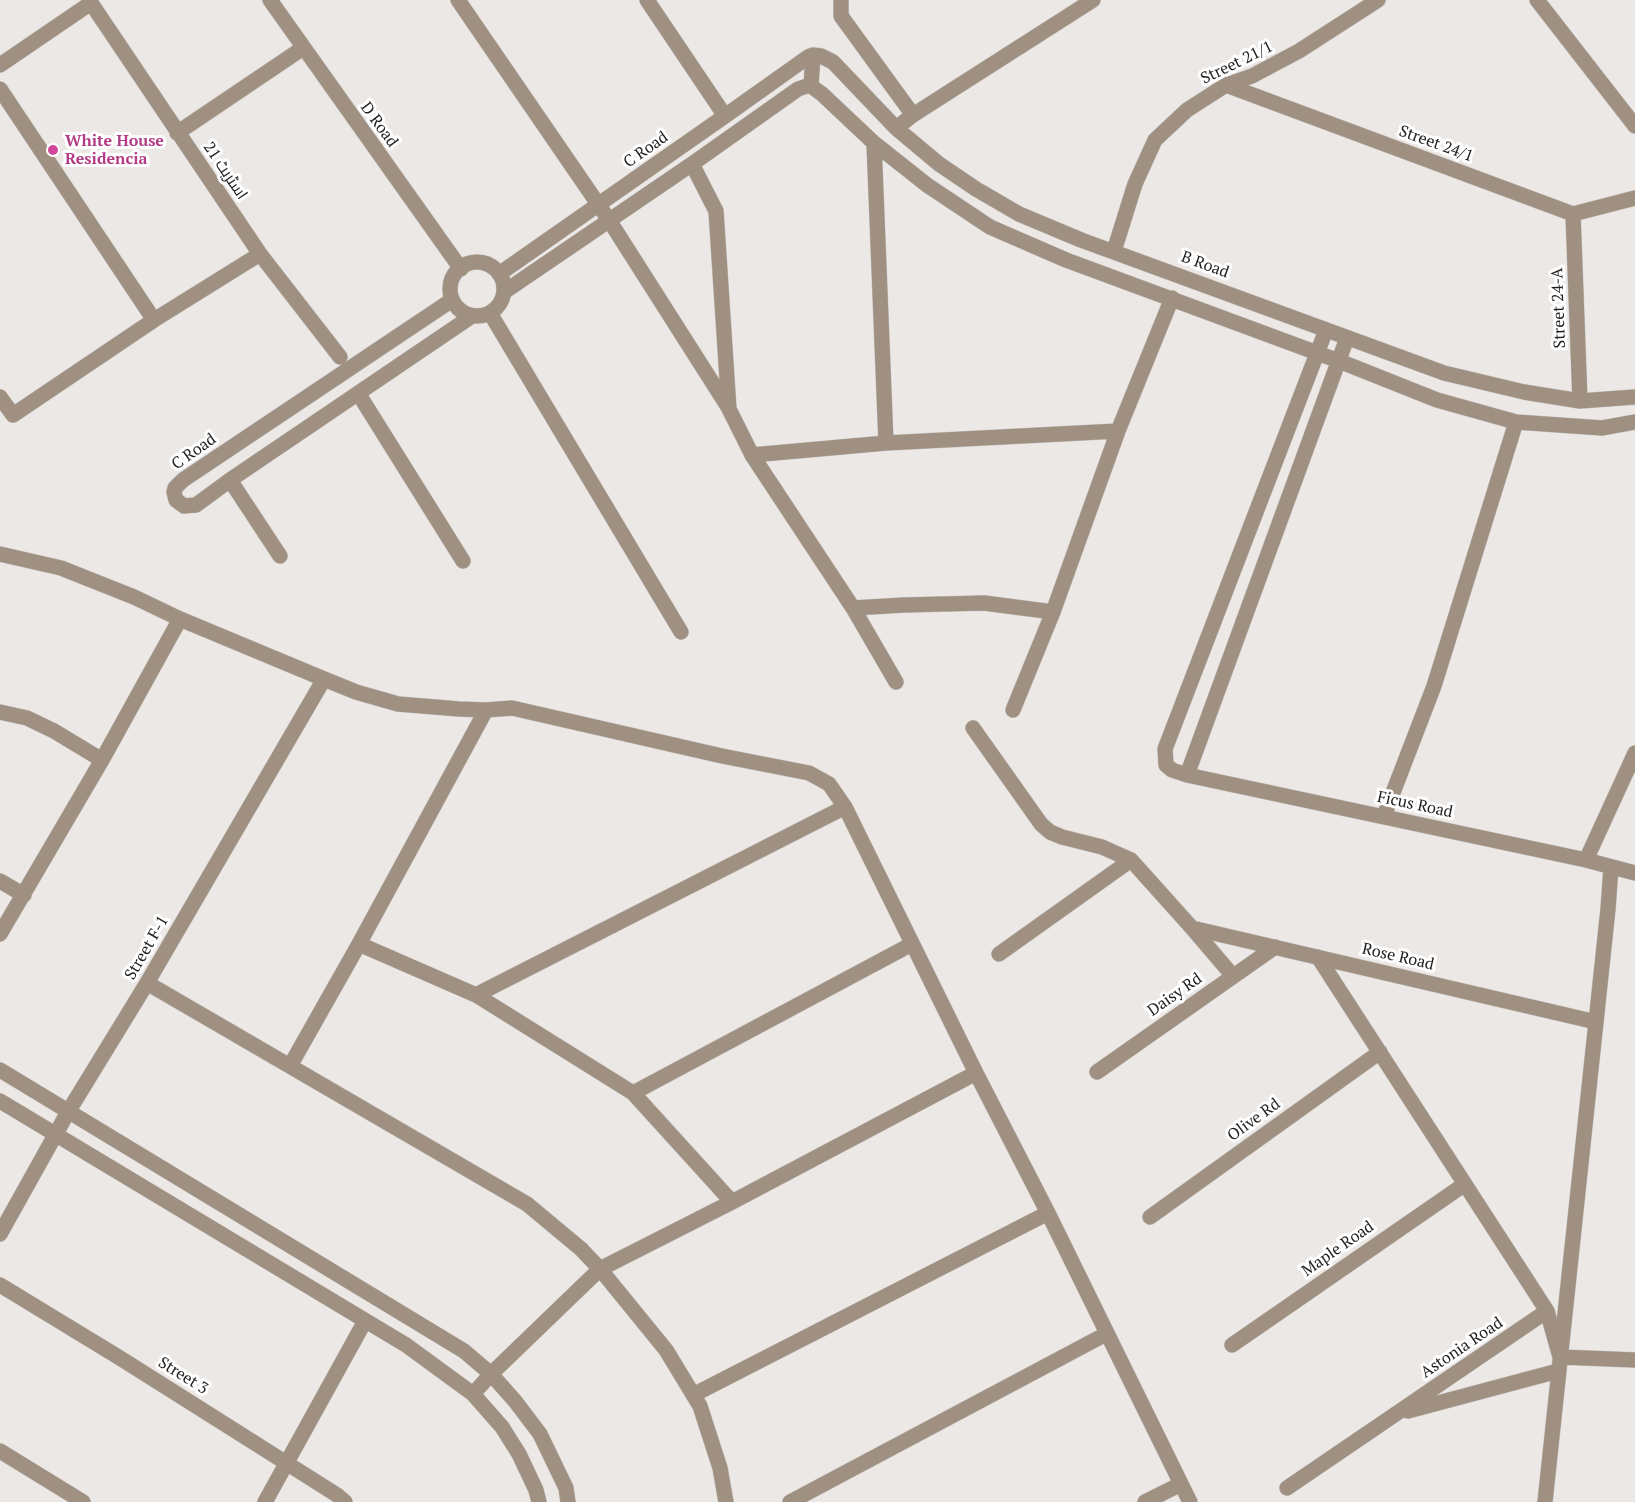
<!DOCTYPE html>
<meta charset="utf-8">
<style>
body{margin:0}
canvas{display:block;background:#ebe8e5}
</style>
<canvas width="1635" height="1502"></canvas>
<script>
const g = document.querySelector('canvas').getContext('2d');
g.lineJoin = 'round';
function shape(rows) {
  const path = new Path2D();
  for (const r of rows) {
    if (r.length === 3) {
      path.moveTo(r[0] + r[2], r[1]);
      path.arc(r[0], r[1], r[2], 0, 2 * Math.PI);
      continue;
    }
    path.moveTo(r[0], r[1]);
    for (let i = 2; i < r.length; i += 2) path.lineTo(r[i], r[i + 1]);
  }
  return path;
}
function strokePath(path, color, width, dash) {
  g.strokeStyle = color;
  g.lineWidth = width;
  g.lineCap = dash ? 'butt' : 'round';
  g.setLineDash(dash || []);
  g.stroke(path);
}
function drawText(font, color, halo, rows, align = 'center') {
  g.font = font + ' "PT Serif",Cairo,serif';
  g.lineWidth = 6;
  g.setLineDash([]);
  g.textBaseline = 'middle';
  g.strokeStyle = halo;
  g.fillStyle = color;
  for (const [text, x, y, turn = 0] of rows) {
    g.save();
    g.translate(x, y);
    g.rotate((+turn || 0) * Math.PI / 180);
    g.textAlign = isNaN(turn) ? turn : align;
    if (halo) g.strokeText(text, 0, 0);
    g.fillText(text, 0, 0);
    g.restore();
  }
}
const minor = shape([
 [89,0,260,254,340,357],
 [270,0,461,269],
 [458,0,609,220,728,407],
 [647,0,725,116],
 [841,0,841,16,913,115],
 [1537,0,1635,126],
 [813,55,821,56,833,62,896,128,939,164,976,189,1019,214,1081,240,1444,373,1524,392,1580,401,1635,397],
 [0,65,91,3],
 [1226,85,1573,214,1635,198],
 [811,86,822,94,874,143,927,185,990,227,1066,260,1339,361,1437,400,1516,422,1602,428,1635,422],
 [811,86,813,55],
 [0,89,154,320],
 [896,128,913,115,1093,0],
 [177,133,303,48],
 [874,143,886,443],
 [692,164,716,211,729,409,752,455,853,608,896,682],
 [1573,214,1580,401],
 [1114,251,1135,184,1155,140,1187,110,1226,85,1252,76,1299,51,1378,0],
 [477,289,27],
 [499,274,725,116,808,57,813,55],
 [504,292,692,164,798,89,807,86,811,86],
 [452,300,183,480,175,488,174,492,176,500,184,506,196,505,230,480,472,316],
 [490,313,681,632],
 [1326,330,1165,749,1166,765,1172,770,1187,775,1586,860,1635,873],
 [358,393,463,561],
 [0,397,13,415,154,320,260,254],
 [752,455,886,443,1118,431],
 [230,480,280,556],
 [0,554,61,568,134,597,180,619,324,679,356,692,398,704,459,709,486,710,512,708,722,756,809,773,829,784,845,807,976,1073,1048,1213,1190,1502],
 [853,608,904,605,984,603,1053,612],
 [1013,710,1053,612,1118,431,1172,298],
 [0,712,27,718,54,731,102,760],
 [973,728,1041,824,1050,832,1062,837,1102,847,1131,860],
 [1187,775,1347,338],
 [1384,816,1434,686,1516,422],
 [1586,860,1635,753],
 [0,881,24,895],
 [1192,928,1596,1022],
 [0,934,102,760,180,619],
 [359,944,476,995,633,1093,732,1202],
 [999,954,1131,860,1192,928,1233,976],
 [1318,957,1547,1311,1560,1357,1635,1360],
 [147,983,527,1204,581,1249,600,1269,666,1350,700,1406,720,1468,726,1502],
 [476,995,845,807],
 [290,1066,359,944,486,710],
 [0,1070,464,1351,491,1374,515,1401,540,1434,566,1488,568,1502],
 [1097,1072,1275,947],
 [633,1093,912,944],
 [0,1101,406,1345,473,1394,502,1427,519,1454,536,1490,539,1502],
 [1150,1217,1380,1052],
 [0,1234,68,1112,147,983,324,679],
 [0,1285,120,1358,337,1495,345,1502],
 [1232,1345,1465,1184],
 [473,1394,491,1374,600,1269,732,1202,976,1073],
 [693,1395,1048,1213],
 [1408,1411,1558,1371],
 [0,1451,83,1502],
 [1287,1488,1547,1311],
 [265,1502,365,1321],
 [790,1502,1106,1334],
 [1145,1502,1181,1484],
 [1545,1502,1608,909,1611,867]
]);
const markers = [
 [53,150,6,"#d1479c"]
];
const streetNames = [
 ["Street 21/1",1237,63,-26],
 ["D Road",379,125,54],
 ["Street 24/1",1436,144,20],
 ["C Road",646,150,-35],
 ["اسٹریٹ 21",225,171,56],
 ["B Road",1205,265,20],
 ["Street 24-A",1559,308,-92],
 ["C Road",194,452,-35],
 ["Ficus Road",1415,805,12],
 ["Street F-1",147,948,-60],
 ["Rose Road",1398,957,13],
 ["Daisy Rd",1175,995,-35],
 ["Olive Rd",1254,1120,-36],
 ["Maple Road",1338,1249,-35],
 ["Astonia Road",1462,1348,-34],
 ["Street 3",183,1376,32]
];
const hotelNames = [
 ["White House",65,141],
 ["Residencia",65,159]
];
strokePath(minor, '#c7c4c1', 16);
strokePath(minor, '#9f9082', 15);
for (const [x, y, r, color] of markers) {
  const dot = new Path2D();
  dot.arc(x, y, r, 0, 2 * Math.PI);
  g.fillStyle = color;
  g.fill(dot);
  strokePath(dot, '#fff', 2);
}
drawText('16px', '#211f1e', '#fff', streetNames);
drawText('bold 16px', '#b23c85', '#fff', hotelNames, 'left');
</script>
